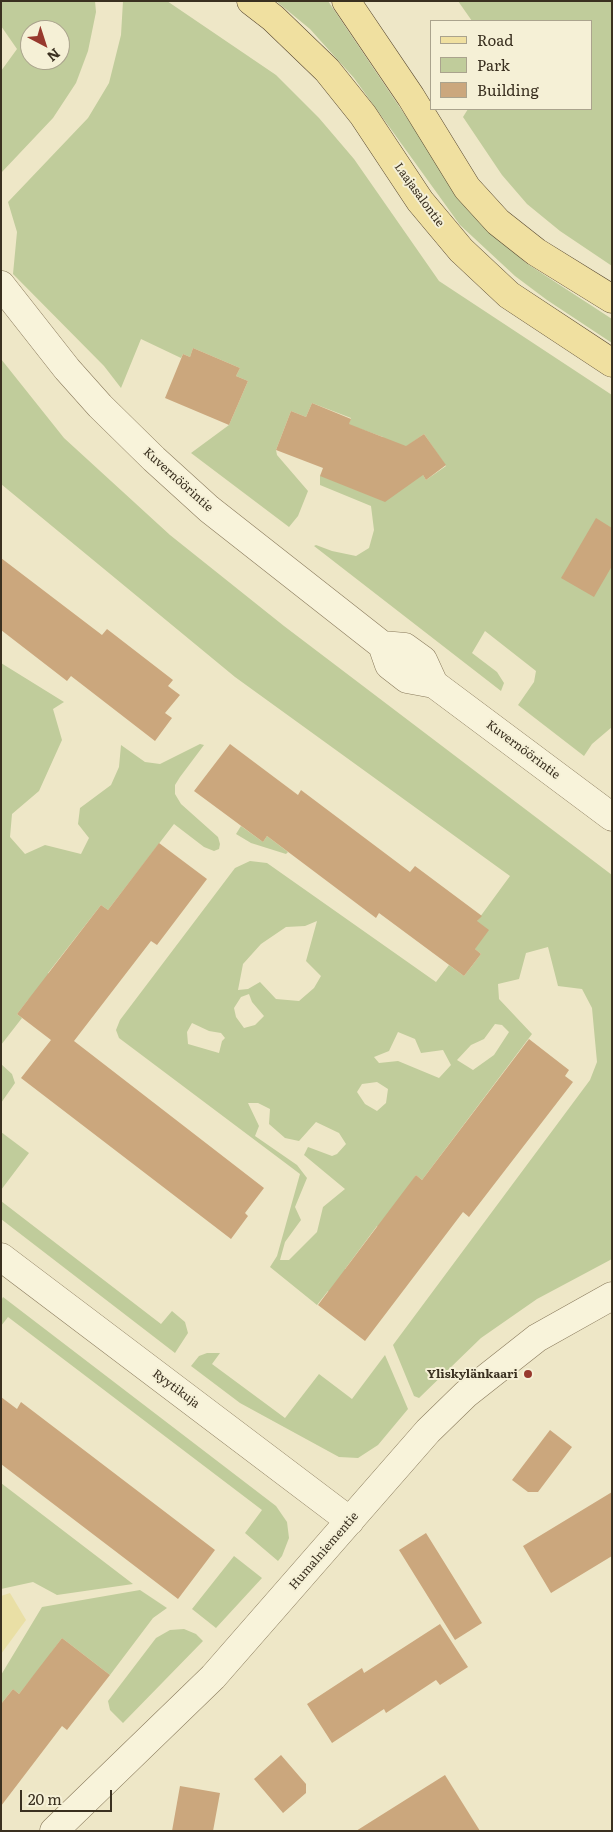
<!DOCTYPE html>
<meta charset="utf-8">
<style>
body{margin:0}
#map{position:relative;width:613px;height:1832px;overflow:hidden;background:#eee7c7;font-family:Literata,serif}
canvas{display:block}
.frame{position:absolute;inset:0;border:2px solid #3a3020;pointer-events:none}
.legend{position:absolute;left:430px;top:20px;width:162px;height:90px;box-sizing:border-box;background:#f5f0d6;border:1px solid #aaa38d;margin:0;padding:6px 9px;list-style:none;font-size:15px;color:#3a3020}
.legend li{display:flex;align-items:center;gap:10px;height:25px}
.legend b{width:25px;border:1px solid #aaa38d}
.north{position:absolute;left:20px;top:20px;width:50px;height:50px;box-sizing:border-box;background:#f5f0d6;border:1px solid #aaa38d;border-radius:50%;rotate:140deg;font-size:14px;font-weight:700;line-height:20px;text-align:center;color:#3a3020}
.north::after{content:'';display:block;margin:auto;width:18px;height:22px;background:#97392d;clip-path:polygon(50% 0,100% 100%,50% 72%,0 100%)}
.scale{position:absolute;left:20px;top:1790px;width:92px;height:22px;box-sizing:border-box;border:2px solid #3a3020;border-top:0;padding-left:6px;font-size:15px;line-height:18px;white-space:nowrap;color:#3a3020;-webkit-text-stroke:4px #f5f0d6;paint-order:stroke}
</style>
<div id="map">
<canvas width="613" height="1832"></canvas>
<div class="frame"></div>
<ul class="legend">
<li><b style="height:6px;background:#f0e0a0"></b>Road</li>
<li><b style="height:14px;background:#c0cc9b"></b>Park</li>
<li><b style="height:14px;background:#cba77d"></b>Building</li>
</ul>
<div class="north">N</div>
<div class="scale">20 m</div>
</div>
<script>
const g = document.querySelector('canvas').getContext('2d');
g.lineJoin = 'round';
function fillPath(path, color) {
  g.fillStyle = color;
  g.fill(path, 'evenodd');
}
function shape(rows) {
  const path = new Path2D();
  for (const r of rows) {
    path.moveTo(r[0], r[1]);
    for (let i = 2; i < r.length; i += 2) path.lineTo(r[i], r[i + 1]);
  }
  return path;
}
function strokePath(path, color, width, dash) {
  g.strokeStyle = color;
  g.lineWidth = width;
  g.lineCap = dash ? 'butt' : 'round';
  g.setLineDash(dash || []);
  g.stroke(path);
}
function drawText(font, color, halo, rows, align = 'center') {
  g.font = font + ' Literata,serif';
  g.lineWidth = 4;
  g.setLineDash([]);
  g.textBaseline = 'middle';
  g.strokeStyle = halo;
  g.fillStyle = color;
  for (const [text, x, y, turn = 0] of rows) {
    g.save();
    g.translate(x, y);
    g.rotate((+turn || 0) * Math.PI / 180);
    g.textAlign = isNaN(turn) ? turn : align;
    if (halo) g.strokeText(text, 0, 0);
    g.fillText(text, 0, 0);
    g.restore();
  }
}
const green = shape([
 [1,1,95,1,96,12,88,51,76,83,53,118,1,173,1,71,17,49,1,26],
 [30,30,60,30,60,60,30,60],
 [123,1,167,1,276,75,319,118,354,159,439,281,612,395,612,727,592,744,584,756,518,705,534,682,536,671,485,631,472,653,497,672,504,683,501,691,314,546,316,545,332,551,356,556,369,548,374,530,371,506,320,485,320,476,423,475,426,480,446,466,424,434,390,458,383,437,358,428,352,443,343,439,351,418,312,403,306,417,291,411,276,450,277,455,308,491,298,516,289,527,191,453,229,425,248,381,236,376,240,368,193,348,190,357,183,354,181,358,141,339,121,388,104,366,13,274,17,232,8,202,88,118,109,83,121,35],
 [276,1,328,1,434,158,495,235,526,263,612,319,612,343,547,300,515,276,460,225,354,78,310,29],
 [458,1,612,1,612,266,560,231,527,204,502,175,463,117,468,109,592,109,592,21,472,21],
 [1,359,64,438,170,535,284,626,612,875,612,1259,537,1299,481,1338,419,1398,414,1396,393,1345,590,1080,597,1062,592,1008,582,989,558,986,548,947,526,953,519,979,498,984,499,999,532,1034,422,1180,416,1175,383,1230,377,1226,345,1269,350,1273,334,1295,328,1291,317,1305,270,1267,277,1256,300,1174,119,1038,116,1030,120,1020,235,868,250,861,267,863,436,982,449,965,464,976,481,954,475,949,477,921,510,876,235,677,1,484],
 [317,921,306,961,321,976,314,988,299,1001,276,999,260,982,248,989,238,990,243,964,261,944,286,927,305,926],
 [249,994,252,1002,264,1016,255,1025,244,1028,236,1017,234,1008,241,997],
 [192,1023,209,1031,221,1033,225,1038,222,1041,219,1053,188,1044,187,1032],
 [495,1024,502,1025,509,1032,494,1055,473,1070,457,1060,471,1045,484,1039],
 [398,1032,415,1039,421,1053,443,1050,451,1065,439,1078,398,1061,379,1063,374,1057,389,1051],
 [377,1082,388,1089,386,1103,377,1111,365,1104,357,1092,362,1084],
 [248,1103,258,1103,270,1109,269,1124,285,1138,299,1141,316,1122,339,1133,346,1144,337,1154,332,1156,308,1147,304,1155,345,1189,323,1207,317,1232,289,1260,280,1260,285,1242,301,1220,295,1207,307,1178,297,1165,255,1136,259,1126],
 [1,663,64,702,53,709,62,740,39,791,12,814,10,837,25,854,45,845,81,854,89,838,78,824,80,808,111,785,119,767,121,745,145,762,160,764,200,744,204,745,180,777,175,785,175,794,181,804,218,837,220,844,219,849,214,851,204,847,174,824,108,910,101,905,48,973,54,979,28,1000,17,1014,22,1018,1,1045],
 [241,826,263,842,267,836,288,852,286,854,251,843,236,834],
 [1,1064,12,1074,15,1083,1,1103],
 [1,1132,29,1153,1,1190],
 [1,1201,161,1324,172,1311,185,1322,188,1333,175,1353,1,1219],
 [3,1297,276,1506,287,1522,289,1538,282,1556,278,1561,245,1533,262,1510,8,1317,1,1326,1,1301],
 [207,1353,220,1353,212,1364,285,1418,319,1374,352,1399,385,1355,408,1409,378,1445,358,1458,339,1457,240,1403,191,1366,199,1356],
 [1,1483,133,1584,57,1595,33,1582,1,1589],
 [234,1556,262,1578,216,1628,192,1609],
 [140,1590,167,1608,153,1618,110,1675,62,1638,51,1653,56,1657,36,1683,31,1679,19,1694,13,1689,1,1704,1,1675,42,1607],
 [184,1629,196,1634,203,1641,123,1723,110,1710,108,1701,156,1638,170,1630]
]);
const sand = shape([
 [10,1593,26,1620,1,1654,1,1596]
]);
const building = shape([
 [193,348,240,368,236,376,248,381,229,425,165,398,183,354,190,357],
 [312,403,351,419,349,424,406,446,424,434,446,465,426,480,423,475,385,502,320,476,323,468,276,450,291,411,306,417],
 [596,518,612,528,612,566,594,597,561,578],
 [1,558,102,635,107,629,173,680,168,686,180,695,165,713,172,718,155,741,71,676,67,681,1,630],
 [230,744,298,795,301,790,410,872,415,866,482,916,477,921,489,930,475,949,481,954,464,976,379,913,376,918,267,836,263,842,194,791],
 [159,843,207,879,157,945,151,941,74,1041,264,1188,245,1213,248,1216,231,1239,21,1078,51,1040,17,1014,101,905,108,910],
 [529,1039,569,1070,565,1076,573,1082,469,1217,463,1212,365,1341,318,1305,416,1175,422,1180],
 [1,1397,17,1409,21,1402,215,1550,178,1599,1,1464],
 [550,1430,572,1447,538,1492,528,1492,512,1480],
 [612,1492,612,1556,551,1593,523,1546],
 [426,1533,482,1623,455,1640,399,1550],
 [440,1624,468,1667,440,1685,436,1680,386,1713,384,1709,332,1743,307,1704,362,1668,364,1673],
 [62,1638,110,1675,67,1730,62,1726,1,1806,1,1704,13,1689,19,1694],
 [281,1755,306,1784,306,1793,283,1813,254,1779],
 [445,1775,480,1831,356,1831],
 [180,1786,220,1793,213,1831,172,1831]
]);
const minor = shape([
 [1,285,67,369,100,406,154,459,209,509,382,645,405,647,423,660,434,684],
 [382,645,389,665,407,679,434,684,612,817],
 [1,1257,350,1521],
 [54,1831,213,1677,428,1431,466,1394,537,1338,612,1296]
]);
const major = shape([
 [251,1,273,18,327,70,363,115,420,201,461,250,509,295,612,363],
 [346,1,411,97,467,188,498,222,536,252,612,299]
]);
const markers = [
 [528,1374,5,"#97392d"]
];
const streetNames = [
 ["Laajasalontie",419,195,54],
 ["Kuvernöörintie",178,480,42],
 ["Kuvernöörintie",523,750,37],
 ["Ryytikuja",176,1389,37],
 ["Humalniementie",324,1551,-49]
];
const poiNames = [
 ["Yliskylänkaari",518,1374]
];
fillPath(green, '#c0cc9b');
fillPath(sand, '#e9dfa5');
fillPath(building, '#cba77d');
strokePath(minor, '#897a5c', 29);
strokePath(major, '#574730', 29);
strokePath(minor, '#f8f3da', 28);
strokePath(major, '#f0e0a0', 28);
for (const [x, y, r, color] of markers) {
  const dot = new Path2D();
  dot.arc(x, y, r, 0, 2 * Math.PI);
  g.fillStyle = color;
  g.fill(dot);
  strokePath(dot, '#f5f0d6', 2);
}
drawText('12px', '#3a3020', '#f5f0d6', streetNames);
drawText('bold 12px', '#3a3020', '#f5f0d6', poiNames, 'right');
</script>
